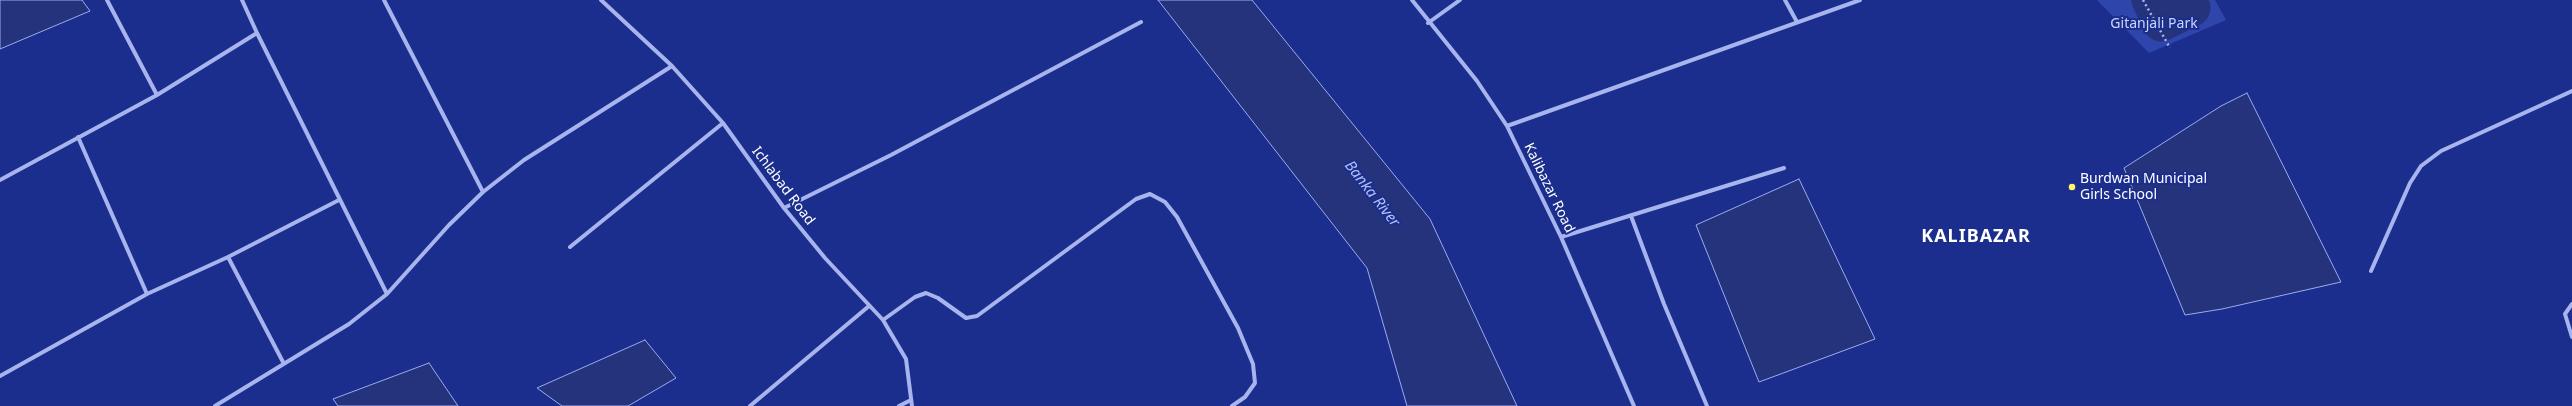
<!DOCTYPE html>
<style>
body{margin:0}
canvas{display:block;background:#1b2e8d}
</style>
<canvas width="2572" height="406"></canvas>
<script>
const g = document.querySelector('canvas').getContext('2d');
g.lineJoin = 'round';
function fillPath(path, color) {
  g.fillStyle = color;
  g.fill(path, 'evenodd');
}
function shape(rows) {
  const path = new Path2D();
  for (const r of rows) {
    path.moveTo(r[0], r[1]);
    for (let i = 2; i < r.length; i += 2) path.lineTo(r[i], r[i + 1]);
  }
  return path;
}
function strokePath(path, color, width, dash) {
  g.strokeStyle = color;
  g.lineWidth = width;
  g.lineCap = dash ? 'butt' : 'round';
  g.setLineDash(dash || []);
  g.stroke(path);
}
function drawText(font, color, halo, rows, align = 'center') {
  g.font = font + ' "Noto Sans",sans-serif';
  g.lineWidth = 4;
  g.setLineDash([]);
  g.textBaseline = 'middle';
  g.strokeStyle = halo;
  g.fillStyle = color;
  for (const [text, x, y, turn = 0] of rows) {
    g.save();
    g.translate(x, y);
    g.rotate((+turn || 0) * Math.PI / 180);
    g.textAlign = isNaN(turn) ? turn : align;
    if (halo) g.strokeText(text, 0, 0);
    g.fillText(text, 0, 0);
    g.restore();
  }
}
const green = shape([
 [2097,0,2215,0,2226,20,2149,53]
]);
const water = shape([
 [0,0,82,0,90,11,0,49,0,0],
 [1158,0,1252,0,1430,219,1517,406,1407,406,1367,268,1158,0],
 [2247,93,2341,282,2222,309,2185,315,2124,168,2221,106,2247,93],
 [1799,179,1875,339,1759,382,1696,225,1799,179],
 [645,340,676,378,628,406,562,406,537,388,645,340],
 [429,363,458,406,338,406,333,399,429,363]
]);
const river = shape([
 [2150,0,2161,23,2192,8,2188,0]
]);
const path = shape([
 [2143,0,2170,48]
]);
const street = shape([
 [107,0,157,95],
 [384,0,483,192],
 [601,0,672,66,723,123,784,208,825,258,883,320,906,359,912,406],
 [1412,0,1477,81,1507,126,1561,237,1634,406],
 [1785,0,1797,22],
 [1428,23,1460,0],
 [1507,126,1860,0],
 [78,137,147,294],
 [0,180,157,95,257,33,242,0],
 [784,208,891,155,1141,22],
 [1631,216,1664,304,1707,406],
 [1561,237,1784,168],
 [570,247,723,123],
 [228,257,283,362],
 [2371,271,2410,183,2421,166,2441,151,2572,91],
 [387,294,449,225,483,192,524,160,672,66],
 [2572,304,2565,314,2572,337],
 [883,320,915,297,926,293,938,298,966,318,977,316,1136,199,1150,194,1165,202,1177,217,1238,328,1253,364,1255,383,1245,397,1232,406],
 [0,376,147,294,228,257,339,200],
 [215,406,349,324,387,294,257,33],
 [750,406,869,306],
 [899,406,911,400]
]);
const markers = [
 [2072,187,4,"#fffb64"]
];
const parkNames = [
 ["Gitanjali Park",2154,24]
];
const poiNames = [
 ["Burdwan Municipal",2080,179],
 ["Girls School",2080,195]
];
const streetNames = [
 ["Ichlabad Road",783,186,53],
 ["Kalibazar Road",1549,188,64]
];
const waterNames = [
 ["Banka River",1372,194,52]
];
const districtNames = [
 ["KALIBAZAR",1976,237]
];
fillPath(green, '#2e45ab');
fillPath(water, '#25337c');
strokePath(water, '#9aabf0', 1);
strokePath(river, '#25337c', 37);
strokePath(path, '#a7b4ee', 2.5, [2, 3]);
strokePath(street, '#a7b4ee', 4);
for (const [x, y, r, color] of markers) {
  const dot = new Path2D();
  dot.arc(x, y, r, 0, 2 * Math.PI);
  g.fillStyle = color;
  g.fill(dot);
  strokePath(dot, '#1b2e8d', 1.5);
}
drawText('14px', '#cdd5fa', '#1b2e8d', parkNames);
drawText('14px', '#fff', '#1b2e8d', poiNames, 'left');
drawText('14px', '#fff', '#1b2e8d', streetNames);
drawText('italic 15px', '#b3c0f5', '#1b2e8d', waterNames);
g.letterSpacing = '1px';
drawText('bold 18px', '#fff', '#1b2e8d', districtNames);
g.letterSpacing = '0px';
</script>
